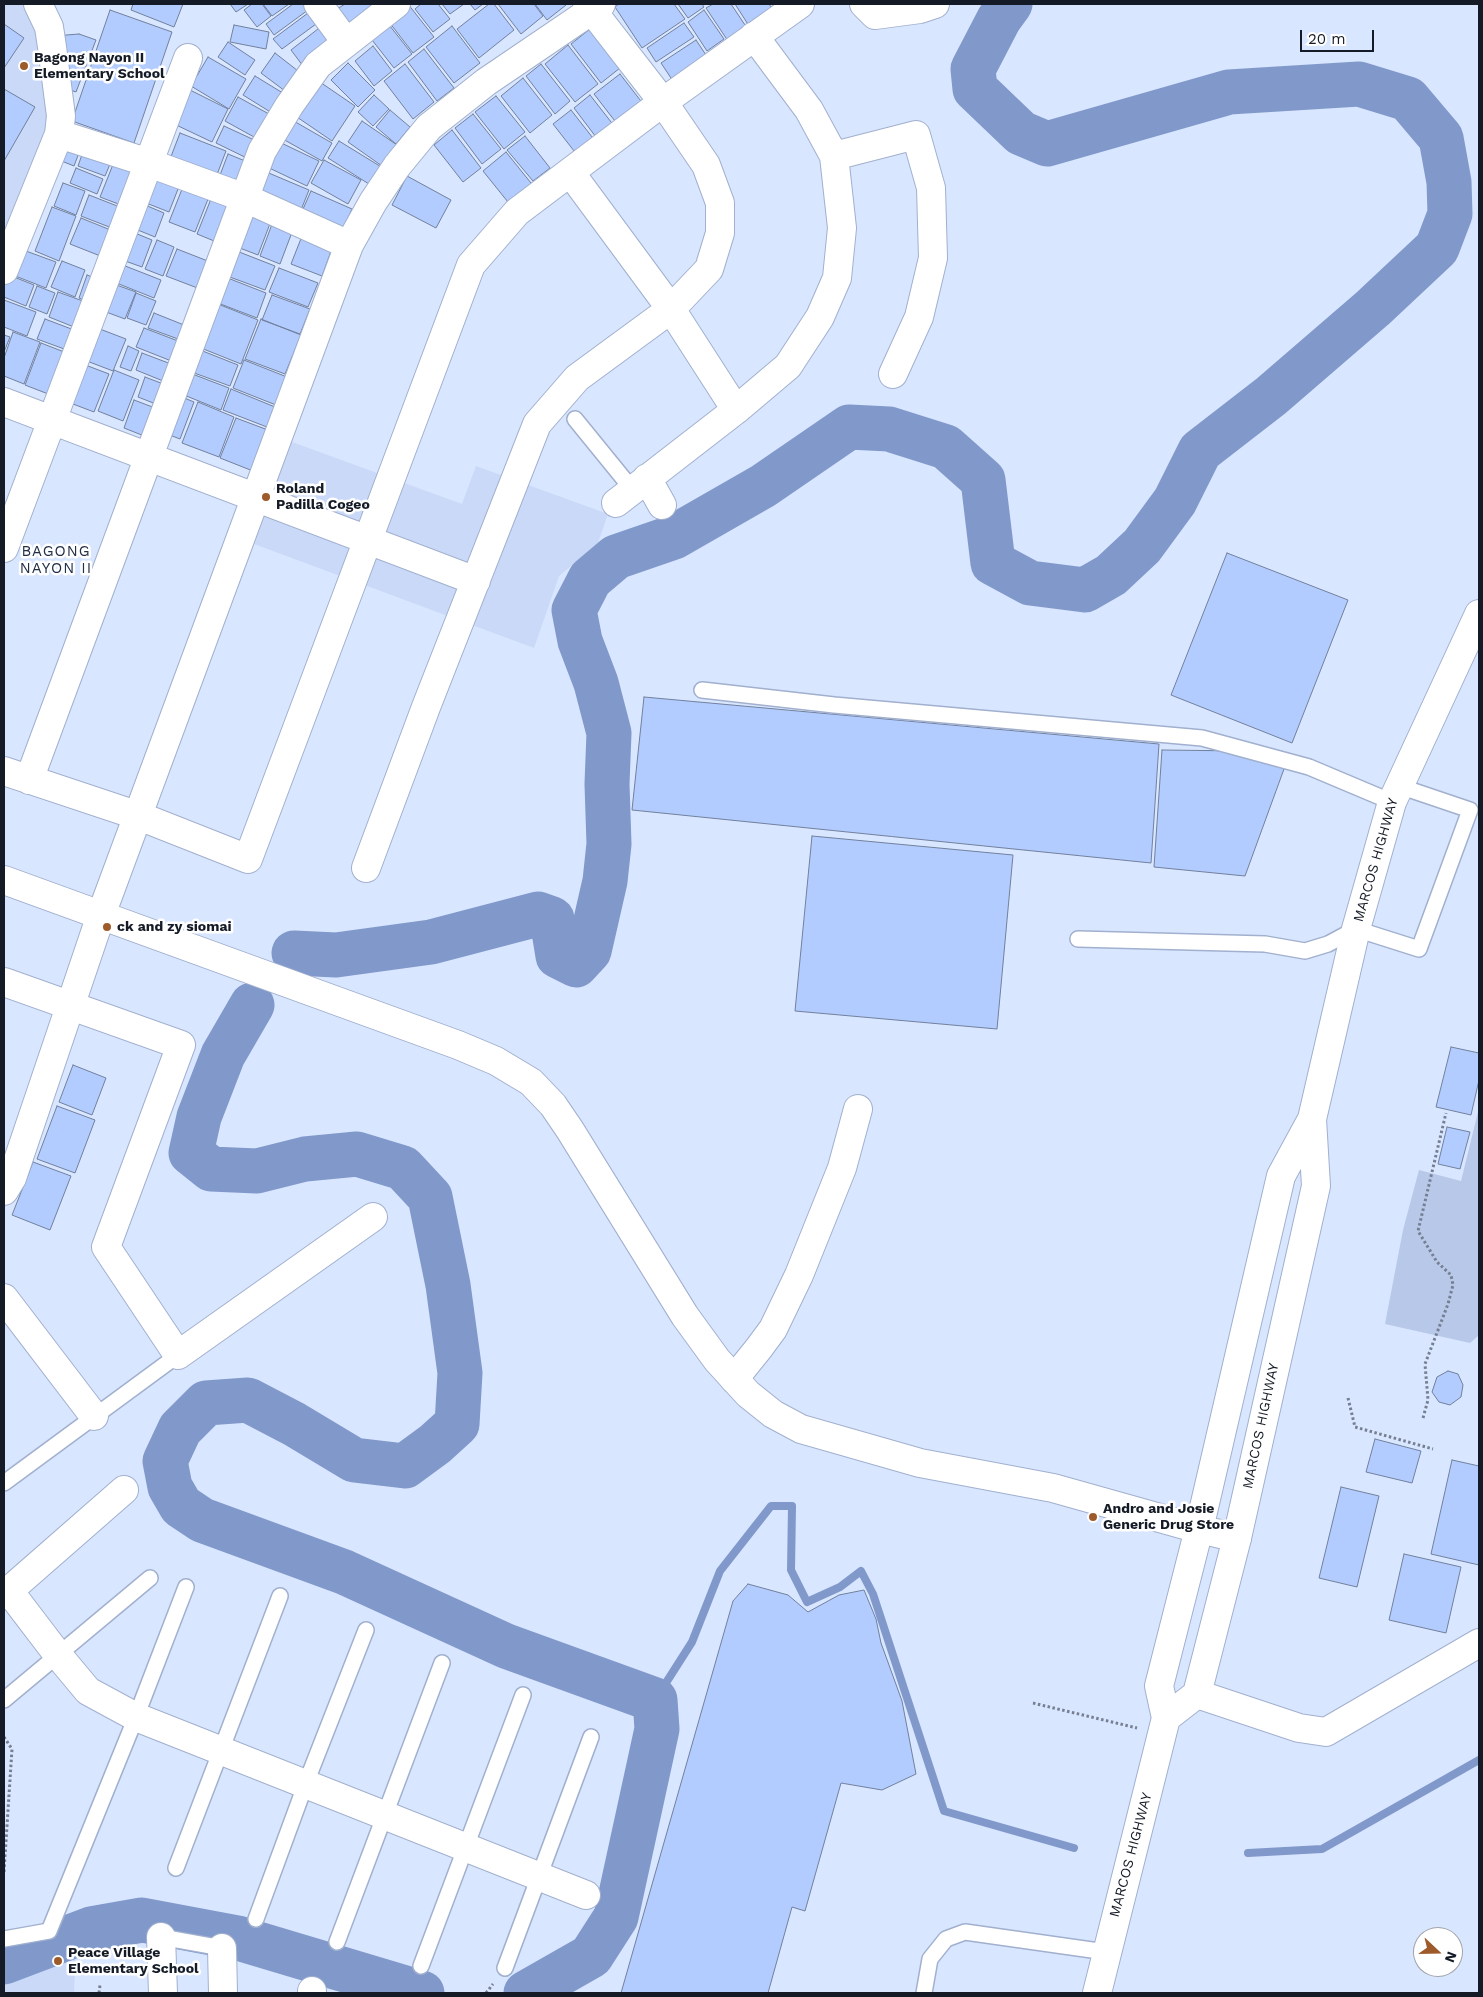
<!DOCTYPE html>
<style>
body{margin:0}
#map{position:relative;width:1483px;height:1997px;overflow:hidden;background:#d9e6ff;font-family:"Work Sans",sans-serif}
canvas{display:block}
.frame{position:absolute;inset:0;border:5px solid #151b26;pointer-events:none}
.north{position:absolute;left:1413px;top:1927px;width:50px;height:50px;box-sizing:border-box;background:#fff;border:1px solid #a1a4a8;border-radius:50%;rotate:111deg;font-size:14px;font-weight:700;line-height:20px;text-align:center;color:#151b26}
.north::after{content:'';display:block;margin:auto;width:18px;height:22px;background:#9d5a2a;clip-path:polygon(50% 0,100% 100%,50% 72%,0 100%)}
.scale{position:absolute;left:1300px;top:30px;width:74px;height:22px;box-sizing:border-box;border:2px solid #151b26;border-top:0;padding-left:6px;font-size:15px;line-height:18px;white-space:nowrap;color:#151b26;-webkit-text-stroke:4px #fff;paint-order:stroke}
</style>
<div id="map">
<canvas width="1483" height="1997"></canvas>
<div class="frame"></div>
<div class="north">N</div>
<div class="scale">20 m</div>
</div>
<script>
const g = document.querySelector('canvas').getContext('2d');
g.lineJoin = 'round';
function fillPath(path, color) {
  g.fillStyle = color;
  g.fill(path, 'evenodd');
}
function shape(rows) {
  const path = new Path2D();
  for (const r of rows) {
    path.moveTo(r[0], r[1]);
    for (let i = 2; i < r.length; i += 2) path.lineTo(r[i], r[i + 1]);
  }
  return path;
}
function strokePath(path, color, width, dash) {
  g.strokeStyle = color;
  g.lineWidth = width;
  g.lineCap = dash ? 'butt' : 'round';
  g.setLineDash(dash || []);
  g.stroke(path);
}
function drawText(font, color, halo, rows, align = 'center') {
  g.font = font + ' "Work Sans",sans-serif';
  g.lineWidth = 5;
  g.setLineDash([]);
  g.textBaseline = 'middle';
  g.strokeStyle = halo;
  g.fillStyle = color;
  for (const [text, x, y, turn = 0] of rows) {
    g.save();
    g.translate(x, y);
    g.rotate((+turn || 0) * Math.PI / 180);
    g.textAlign = isNaN(turn) ? turn : align;
    if (halo) g.strokeText(text, 0, 0);
    g.fillText(text, 0, 0);
    g.restore();
  }
}
const built = shape([
 [4,4,33,4,57,127,4,232],
 [292,442,462,504,476,466,608,514,598,543,559,576,534,648,254,544],
 [76,1948,74,1993,4,1993,4,1973]
]);
const green = shape([
 [1479,1108,1479,1335,1470,1343,1385,1324,1403,1230,1419,1170,1461,1181]
]);
const stream = shape([
 [655,1700,692,1642,720,1571,771,1506,792,1506,791,1570,807,1602,840,1587,861,1571,873,1594,944,1811,1074,1848],
 [1248,1853,1322,1849,1479,1760]
]);
const river = shape([
 [294,953,336,955,431,942,538,914,552,919,558,956,576,965,589,951,605,881,609,844,607,784,609,733,596,683,580,641,574,610,590,579,616,557,674,537,763,486,849,427,889,429,946,447,983,480,993,563,1030,583,1085,590,1111,575,1142,546,1175,501,1200,451,1271,396,1373,308,1437,248,1450,214,1449,182,1441,138,1408,99,1359,84,1229,92,1047,144,1021,133,975,89,973,69,999,19,1010,4],
 [252,1005,223,1055,199,1117,191,1153,211,1169,257,1171,305,1159,357,1154,403,1168,430,1197,448,1285,460,1373,457,1424,435,1444,405,1466,354,1460,294,1424,248,1400,206,1403,180,1429,165,1461,170,1487,181,1506,202,1520,344,1572,506,1646,655,1700,657,1729,616,1917,591,1956,526,1993],
 [4,1962,91,1929,142,1920,238,1938,422,1993]
]);
const building = shape([
 [133,4,183,4,174,27,131,10,133,4],
 [230,4,248,4,236,12,230,4],
 [252,4,262,4,271,16,257,27,244,10,252,4],
 [263,4,289,4,272,16,263,4],
 [293,4,303,4,308,10,274,35,266,24,293,4],
 [345,4,380,4,349,27,337,9,345,4],
 [408,4,434,37,413,53,386,18,408,4],
 [421,4,438,4,450,19,433,32,415,9,421,4],
 [442,4,464,4,450,14,442,4],
 [470,4,483,4,475,10,470,4],
 [489,4,494,4,514,30,479,58,457,29,489,4],
 [498,4,534,4,543,16,521,34,498,4],
 [535,4,564,4,566,5,547,20,535,4],
 [619,4,674,4,685,19,642,48,615,7,619,4],
 [678,4,702,4,704,7,688,18,678,4],
 [713,4,731,4,749,31,730,44,706,8,713,4],
 [735,4,769,4,775,13,751,29,735,4],
 [110,10,172,32,134,143,72,121,110,10],
 [704,10,724,39,707,51,688,22,704,10],
 [308,13,316,24,282,49,273,39,308,13],
 [684,23,694,37,656,62,647,48,684,23],
 [4,24,24,38,4,68,4,24],
 [234,25,269,32,266,49,230,42,234,25],
 [323,25,338,46,306,70,291,50,323,25],
 [390,26,412,54,394,68,372,40,390,26],
 [452,26,480,63,454,83,426,47,452,26],
 [590,29,620,68,601,83,571,44,590,29],
 [79,34,96,40,76,92,59,86,54,36,79,34],
 [696,40,710,61,675,84,661,63,696,40],
 [228,42,255,60,245,75,218,57,228,42],
 [568,45,598,84,575,102,545,64,568,45],
 [373,46,392,71,374,86,355,61,373,46],
 [424,49,454,88,437,101,408,62,424,49],
 [275,53,307,78,293,97,261,73,275,53],
 [208,57,246,79,229,109,191,86,208,57],
 [348,63,375,90,358,107,331,80,348,63],
 [405,64,434,102,413,119,384,81,405,64],
 [541,64,570,101,555,114,526,76,541,64],
 [620,74,644,105,618,125,594,94,620,74],
 [255,76,291,98,280,118,243,95,255,76],
 [523,78,552,115,530,133,501,96,523,78],
 [317,80,355,106,332,141,294,115,317,80],
 [4,89,35,107,4,161,4,89],
 [188,89,228,109,212,142,172,123,188,89],
 [374,95,389,109,373,126,358,112,374,95],
 [590,95,615,127,599,141,574,108,590,95],
 [496,96,525,132,504,149,475,112,496,96],
 [238,97,278,119,265,143,225,121,238,97],
 [390,110,410,127,396,144,376,127,390,110],
 [571,110,596,142,578,156,553,124,571,110],
 [473,114,501,149,482,164,455,128,473,114],
 [292,120,332,143,322,161,281,138,292,120],
 [362,121,397,145,382,166,348,142,362,121],
 [224,126,263,144,255,162,216,143,224,126],
 [452,130,481,168,463,182,434,145,452,130],
 [180,133,226,151,213,185,167,167,180,133],
 [525,136,550,168,533,181,507,150,525,136],
 [62,137,82,145,74,166,54,158,62,137],
 [275,140,319,161,307,186,263,165,275,140],
 [339,141,383,168,372,186,328,158,339,141],
 [85,146,113,157,105,176,78,166,85,146],
 [506,152,535,188,512,207,483,171,506,152],
 [228,154,255,165,244,194,217,183,228,154],
 [116,157,145,168,129,208,100,197,116,157],
 [324,160,361,180,348,204,311,183,324,160],
 [76,168,103,179,97,194,70,183,76,168],
 [264,171,309,190,299,215,254,195,264,171],
 [152,173,180,184,169,212,141,201,152,173],
 [407,176,451,200,436,228,392,205,407,176],
 [186,179,212,189,195,232,169,222,186,179],
 [63,183,85,191,76,215,54,206,63,183],
 [215,189,241,200,224,245,197,234,215,189],
 [311,191,352,209,340,236,299,218,311,191],
 [89,195,125,209,117,230,81,216,89,195],
 [138,202,164,213,155,237,128,226,138,202],
 [52,207,76,216,59,261,35,251,52,207],
 [245,211,271,221,258,255,232,245,245,211],
 [81,218,118,233,108,259,70,244,81,218],
 [274,219,294,227,280,264,260,256,274,219],
 [125,229,152,240,142,267,114,257,125,229],
 [304,231,334,243,322,276,291,264,304,231],
 [157,240,174,247,163,276,145,269,157,240],
 [15,247,56,262,46,288,5,272,15,247],
 [229,248,275,266,265,290,219,273,229,248],
 [177,249,218,265,208,292,166,276,177,249],
 [62,261,85,270,75,297,51,287,62,261],
 [115,262,161,280,154,298,109,280,115,262],
 [279,268,318,283,308,307,269,292,279,268],
 [4,273,34,285,26,306,4,297,4,273],
 [87,275,102,281,93,304,79,298,87,275],
 [220,275,266,293,257,318,210,300,220,275],
 [108,282,136,292,125,319,98,309,108,282],
 [37,286,55,293,47,314,29,307,37,286],
 [58,292,94,305,84,331,49,317,58,292],
 [136,293,156,301,146,325,127,318,136,293],
 [272,295,310,309,300,334,262,320,272,295],
 [4,300,36,312,27,336,4,327,4,300],
 [208,300,258,320,241,364,191,344,208,300],
 [154,313,194,329,189,343,148,328,154,313],
 [45,319,82,333,75,353,37,339,45,319],
 [261,319,301,335,285,374,245,359,261,319],
 [92,326,126,339,113,371,79,358,92,326],
 [144,328,186,344,179,364,136,347,144,328],
 [13,332,40,342,24,384,4,376,4,358,13,332],
 [4,335,10,337,4,352,4,335],
 [41,343,72,355,56,397,25,385,41,343],
 [128,346,139,351,131,371,120,367,128,346],
 [195,348,238,365,230,386,186,370,195,348],
 [142,353,179,367,173,385,136,370,142,353],
 [244,360,287,377,276,405,233,388,244,360],
 [75,361,109,374,94,412,60,399,75,361],
 [114,370,139,380,123,421,98,411,114,370],
 [187,372,229,388,221,410,179,393,187,372],
 [145,377,174,388,166,408,138,397,145,377],
 [231,389,275,407,267,427,223,410,231,389],
 [177,395,194,402,180,439,162,432,177,395],
 [134,400,163,411,152,439,124,428,134,400],
 [198,402,234,417,219,457,182,443,198,402],
 [236,418,268,430,253,471,220,458,236,418],
 [1227,553,1348,600,1292,743,1171,695,1227,553],
 [644,697,1159,744,1151,863,632,810,644,697],
 [1162,750,1243,751,1284,769,1245,876,1154,867,1162,750],
 [812,836,1013,855,997,1029,795,1011,812,836],
 [1451,1047,1479,1053,1479,1080,1471,1115,1436,1107,1451,1047],
 [73,1065,106,1078,92,1115,59,1102,73,1065],
 [57,1106,95,1120,75,1173,37,1159,57,1106],
 [1447,1127,1470,1132,1460,1169,1438,1164,1447,1127],
 [33,1162,71,1176,50,1230,12,1215,33,1162],
 [1448,1371,1458,1374,1463,1385,1461,1397,1450,1405,1439,1402,1432,1392,1437,1377,1448,1371],
 [1375,1439,1421,1451,1412,1483,1366,1472,1375,1439],
 [1452,1460,1479,1466,1479,1565,1431,1554,1452,1460],
 [1341,1487,1379,1496,1357,1587,1319,1578,1341,1487],
 [1404,1554,1461,1567,1446,1633,1389,1620,1404,1554],
 [748,1584,788,1595,808,1612,839,1595,864,1590,876,1619,881,1643,902,1701,916,1774,882,1790,841,1783,805,1911,792,1907,768,1993,621,1993,733,1601,748,1584]
]);
const path = shape([
 [1348,1398,1355,1427,1433,1449],
 [1423,1418,1428,1400,1425,1364,1448,1304,1453,1285,1451,1275,1437,1262,1418,1231,1446,1113],
 [1033,1703,1137,1728],
 [4,1737,12,1749,4,1872],
 [99,1993,100,1985],
 [486,1993,493,1984]
]);
const lane = shape([
 [575,419,632,489],
 [702,690,834,705,1202,738,1309,767,1392,802],
 [1078,939,1265,944,1305,951,1328,944,1356,929,1419,949,1470,810,1399,786],
 [4,1483,178,1355],
 [4,1700,150,1578],
 [176,1868,280,1596],
 [256,1919,306,1783,366,1630],
 [161,1937,222,1948],
 [4,1939,49,1931,136,1717,186,1587],
 [337,1942,442,1663],
 [421,1966,523,1695],
 [505,1968,591,1737],
 [924,1993,930,1959,946,1939,965,1932,1106,1952]
]);
const street = shape([
 [318,4,346,42],
 [864,4,875,15,920,9,935,4],
 [59,134,149,163,245,198,349,245],
 [834,156,916,135,931,188,933,258,919,317,893,374],
 [570,172,671,309,736,410],
 [4,270,59,134,61,116,52,47,49,27,38,4],
 [4,402,476,581],
 [647,478,662,505],
 [616,503,736,410,788,366,820,317,837,278,842,228,834,156,809,110,754,36],
 [4,548,188,58],
 [4,771,139,816,248,859,471,265,517,212,663,102,800,4],
 [29,780,262,151,289,106,318,65,396,4],
 [366,868,426,707,537,424,577,378,671,309,709,269,720,233,720,203,706,165,663,102,587,4],
 [4,982,181,1045,106,1247,178,1355,373,1217],
 [4,1191,12,1178,101,915,349,245,373,202,397,166,429,127,486,82,601,4],
 [4,1298,94,1416],
 [734,1379,759,1348,773,1329,799,1275,842,1168,858,1109],
 [10,1592,58,1655,88,1691,136,1717,586,1895],
 [4,1595,124,1490],
 [1197,1694,1299,1728,1326,1732,1479,1643],
 [161,1937,163,1993],
 [222,1948,223,1993],
 [312,1991,312,1993]
]);
const secondary = shape([
 [4,880,458,1045,496,1061,531,1082,553,1105,570,1130,685,1316,717,1360,748,1394,773,1414,801,1429,920,1463,1053,1488,1199,1529,1237,1538]
]);
const primary = shape([
 [1166,1718,1197,1694,1237,1538,1316,1186,1312,1119],
 [1097,1993,1166,1718,1159,1686,1199,1529,1281,1176,1312,1119,1356,929,1392,802,1479,614]
]);
const markers = [
 [24,66,5,"#9d5a2a"],
 [266,497,5,"#9d5a2a"],
 [107,927,5,"#9d5a2a"],
 [1093,1517,5,"#9d5a2a"],
 [58,1961,5,"#9d5a2a"]
];
const poiNames = [
 ["Bagong Nayon II",34,58],
 ["Elementary School",34,74],
 ["Roland",276,489],
 ["Padilla Cogeo",276,505],
 ["ck and zy siomai",117,927],
 ["Andro and Josie",1103,1509],
 ["Generic Drug Store",1103,1525],
 ["Peace Village",68,1953],
 ["Elementary School",68,1969]
];
const streetNames = [
 ["MARCOS HIGHWAY",1376,860,-74],
 ["MARCOS HIGHWAY",1261,1426,-78],
 ["MARCOS HIGHWAY",1131,1855,-75]
];
const neighbourhoodNames = [
 ["BAGONG",56,552],
 ["NAYON II",56,569]
];
fillPath(built, '#c9d9f7');
fillPath(green, '#b7c8e9');
strokePath(stream, '#8199ca', 8);
strokePath(river, '#8199ca', 45);
fillPath(building, '#b2ccff');
strokePath(building, '#71809c', 1);
strokePath(lane, '#a1b0ce', 18);
strokePath(street, '#a1b0ce', 30);
strokePath(secondary, '#a1b0ce', 30);
strokePath(primary, '#a1b0ce', 30);
strokePath(path, '#767f91', 3, [2.5, 2.5]);
strokePath(lane, '#fff', 15);
strokePath(street, '#fff', 28);
strokePath(secondary, '#fff', 28);
strokePath(primary, '#fff', 28);
for (const [x, y, r, color] of markers) {
  const dot = new Path2D();
  dot.arc(x, y, r, 0, 2 * Math.PI);
  g.fillStyle = color;
  g.fill(dot);
  strokePath(dot, '#fff', 2);
}
drawText('bold 14px', '#151b26', '#fff', poiNames, 'left');
drawText('14px', '#151b26', '#fff', streetNames);
g.letterSpacing = '1px';
drawText('15px', '#232f47', '#fff', neighbourhoodNames);
g.letterSpacing = '0px';
</script>
